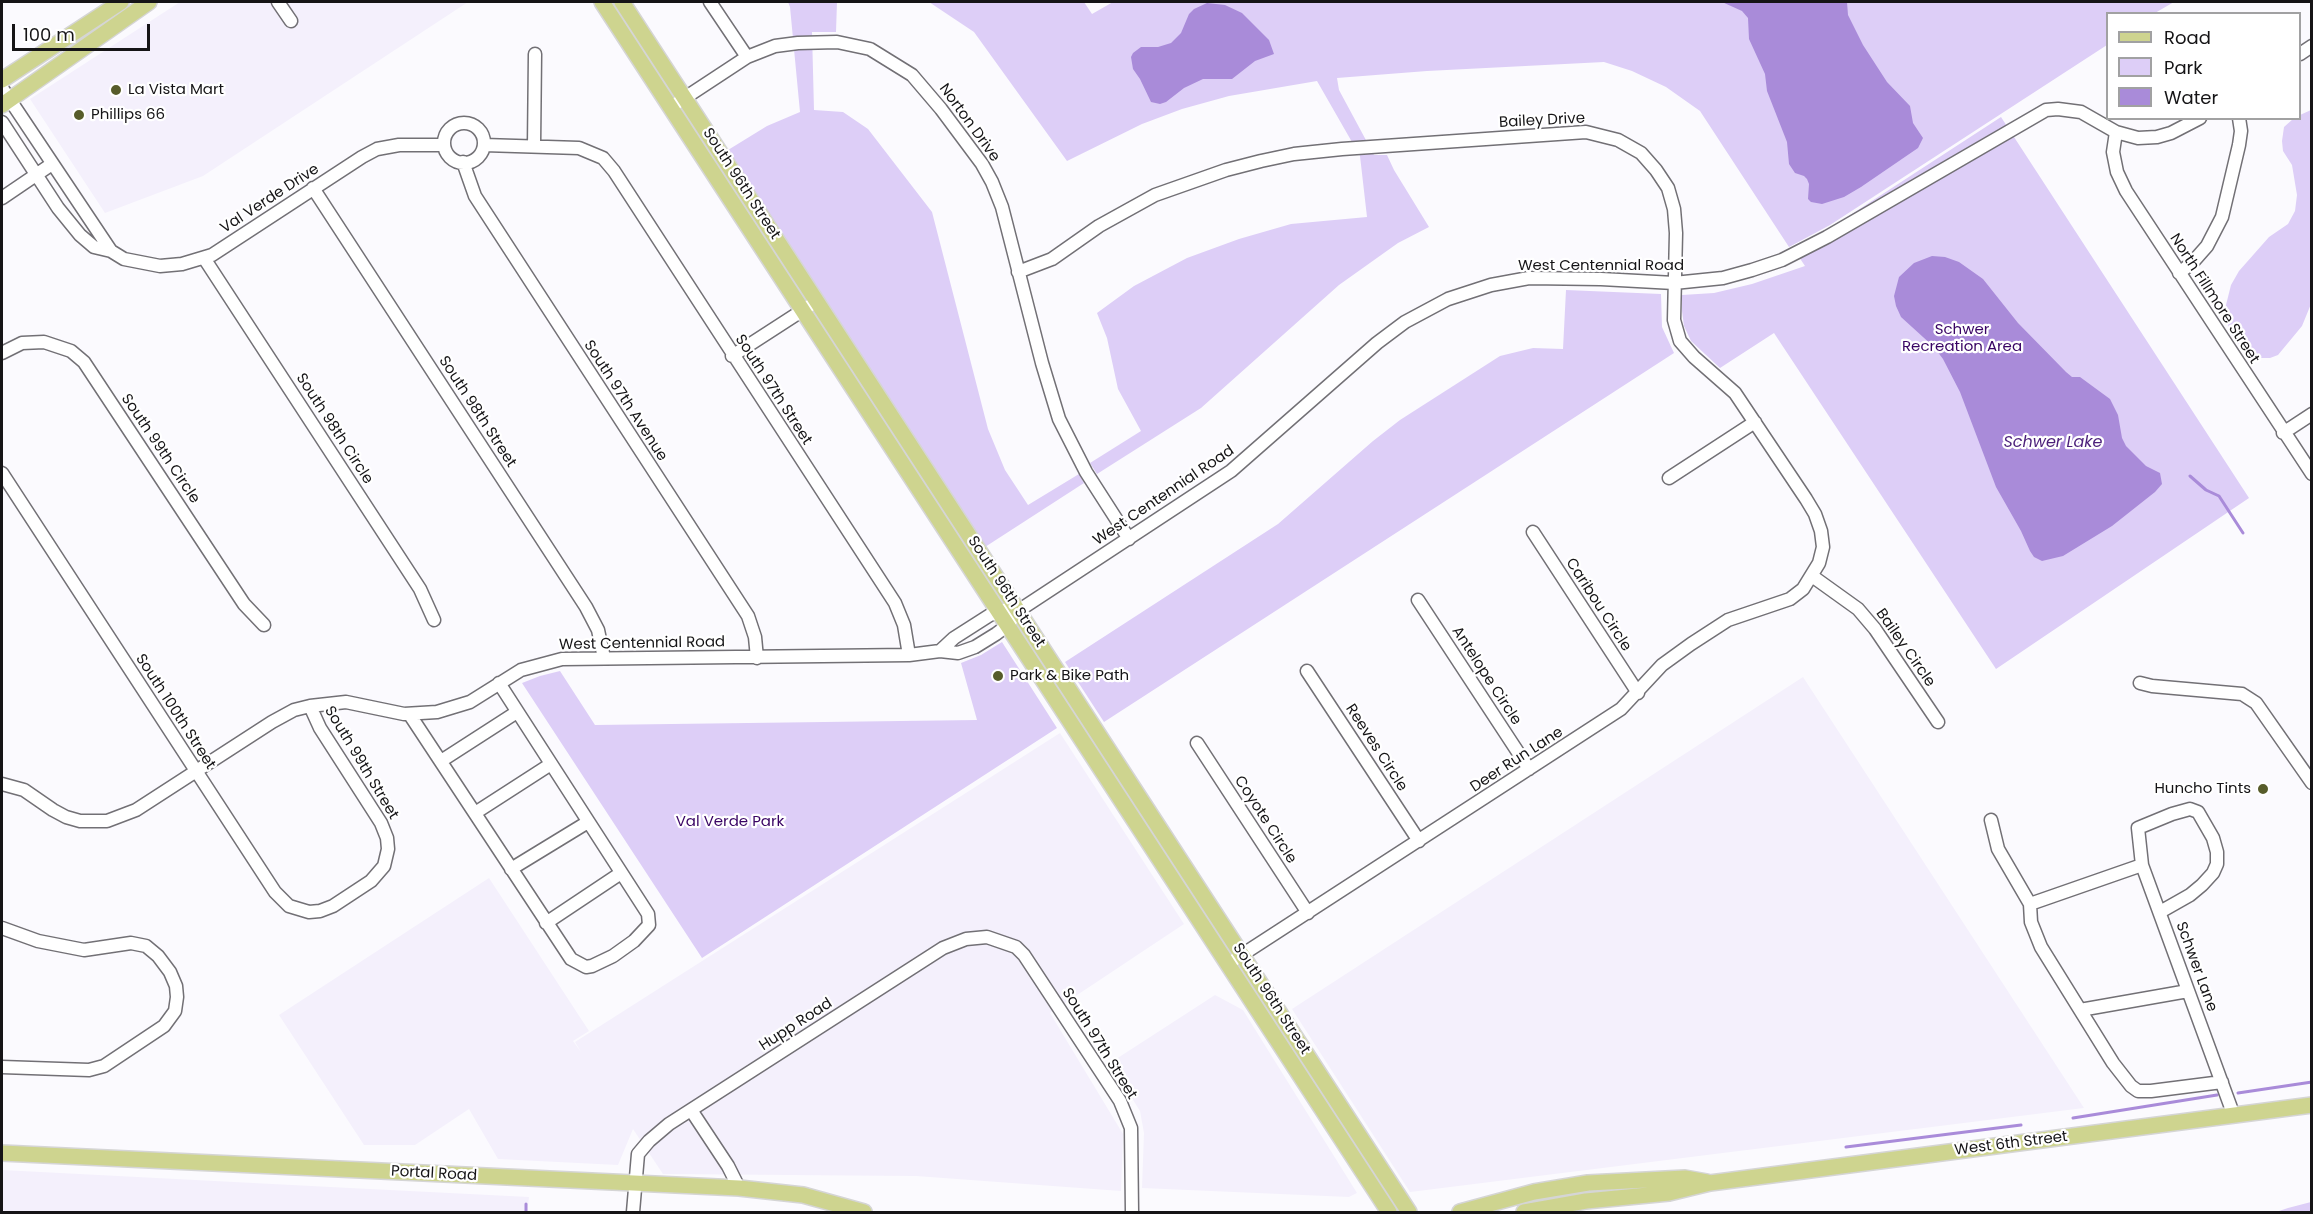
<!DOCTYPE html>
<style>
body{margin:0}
#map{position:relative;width:2313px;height:1214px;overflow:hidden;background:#fbfafe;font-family:Poppins,sans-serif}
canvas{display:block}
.frame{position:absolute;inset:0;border:3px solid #151416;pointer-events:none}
.legend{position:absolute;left:2106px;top:12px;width:195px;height:108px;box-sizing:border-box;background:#fff;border:2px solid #a1a1a2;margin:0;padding:8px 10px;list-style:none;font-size:18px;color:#151416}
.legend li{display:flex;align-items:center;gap:12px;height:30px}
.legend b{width:30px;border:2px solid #a1a1a2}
.scale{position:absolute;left:12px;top:24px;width:138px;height:27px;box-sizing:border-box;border:3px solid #151416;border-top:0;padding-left:8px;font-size:18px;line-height:21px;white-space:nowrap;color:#151416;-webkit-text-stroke:4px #fff;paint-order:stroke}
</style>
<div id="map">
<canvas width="2313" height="1214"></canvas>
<div class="frame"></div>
<ul class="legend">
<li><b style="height:8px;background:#ced48f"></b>Road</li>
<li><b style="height:16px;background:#ddcef7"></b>Park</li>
<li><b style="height:16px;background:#a98bd9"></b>Water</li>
</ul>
<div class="scale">100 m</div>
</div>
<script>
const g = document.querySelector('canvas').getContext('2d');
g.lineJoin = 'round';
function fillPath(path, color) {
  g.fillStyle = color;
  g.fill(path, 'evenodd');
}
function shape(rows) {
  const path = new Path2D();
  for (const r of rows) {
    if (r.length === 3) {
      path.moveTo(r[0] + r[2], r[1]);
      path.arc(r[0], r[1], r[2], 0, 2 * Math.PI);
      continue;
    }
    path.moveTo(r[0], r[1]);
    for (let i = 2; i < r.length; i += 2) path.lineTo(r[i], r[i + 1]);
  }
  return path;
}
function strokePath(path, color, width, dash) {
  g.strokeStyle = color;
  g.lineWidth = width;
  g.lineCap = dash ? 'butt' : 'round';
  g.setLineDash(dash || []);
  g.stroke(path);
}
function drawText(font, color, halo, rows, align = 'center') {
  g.font = font + ' Poppins,sans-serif';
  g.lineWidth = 4.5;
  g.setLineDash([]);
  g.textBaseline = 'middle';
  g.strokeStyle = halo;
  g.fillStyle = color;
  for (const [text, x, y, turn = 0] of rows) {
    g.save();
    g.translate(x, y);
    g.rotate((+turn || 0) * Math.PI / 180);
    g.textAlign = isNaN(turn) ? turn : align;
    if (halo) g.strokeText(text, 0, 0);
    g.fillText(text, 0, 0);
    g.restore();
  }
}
const built = shape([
 [180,2,468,2,203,176,105,213,30,99],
 [1803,677,2084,1108,1410,1192,1292,1009],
 [1060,733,1184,924,1050,1013,1123,1134,1121,1191,916,1176,663,1174,633,1129,618,1165,498,1159,469,1109,415,1145,364,1145,279,1015,489,878,589,1031,573,1041,581,1052,575,1042],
 [1215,995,1243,1010,1357,1193,1349,1197,1142,1188,1144,1133,1140,1111,1110,1063],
 [2,1170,350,1188,529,1197,527,1212,2,1212]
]);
const green = shape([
 [788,2,837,2,836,32,812,32,814,110,843,112,868,129,932,212,988,429,1005,470,1028,505,1079,474,1084,483,985,547,728,150,767,126,800,112,790,7],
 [929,2,1084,2,1092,14,1113,2,2174,2,2155,13,2108,14,2107,45,1830,225,1789,247,1700,111,1666,87,1632,71,1604,62,1427,71,1337,78,1339,90,1374,155,1387,155,1394,170,1429,227,1398,243,1339,285,1201,408,1097,474,1090,463,1141,431,1118,389,1107,338,1097,313,1134,286,1187,258,1239,239,1291,224,1367,217,1360,156,1317,81,1229,96,1182,109,1142,124,1067,161,974,32],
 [2311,110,2311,304,2302,326,2278,355,2270,358,2258,358,2237,343,2229,330,2225,309,2231,285,2239,271,2269,237,2288,224,2295,211,2297,195,2292,165,2283,151,2282,141,2284,127,2293,119,2300,118,2300,115],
 [2001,117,2249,498,1996,669,1774,333,1720,368,1691,341,1684,326,1682,311,1682,295,1714,293,1752,284,1805,266,1795,251],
 [1566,290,1661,294,1662,327,1674,353,1104,722,1065,662,1278,524,1373,441,1400,420,1500,356,1533,348,1563,349],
 [1002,642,1057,728,702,958,522,683,540,676,560,671,595,725,977,720,961,663,981,655],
 [2311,1202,2311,1212,2276,1212,2288,1208]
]);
const water = shape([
 [1722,2,1847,2,1848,15,1863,45,1887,82,1910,106,1913,123,1923,138,1918,148,1861,187,1844,197,1822,204,1811,202,1808,199,1809,184,1807,179,1804,176,1795,173,1789,164,1787,142,1767,91,1765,74,1749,39,1748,18,1742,11],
 [1207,3,1225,5,1242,13,1269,40,1274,54,1255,61,1232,79,1203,79,1184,88,1166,102,1160,104,1151,102,1140,79,1133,69,1131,57,1133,53,1141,47,1158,47,1171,43,1181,33,1189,14,1194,9],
 [1932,256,1945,257,1959,262,1983,279,2018,323,2066,372,2072,377,2080,377,2110,399,2118,415,2122,438,2126,446,2146,466,2160,473,2162,484,2155,492,2112,526,2063,556,2042,561,2034,557,2030,551,2021,531,1996,487,1960,392,1943,359,1934,347,1901,317,1896,306,1894,296,1899,277,1914,263]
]);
const stream = shape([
 [2190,476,2206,490,2219,496,2243,533],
 [2238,1093,2312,1082],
 [2073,1118,2217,1095],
 [1846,1147,2021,1125],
 [526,1212,526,1204]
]);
const minor = shape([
 [278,2,291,21],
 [710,2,747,57],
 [2300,54,2312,46],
 [2,88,111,251],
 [671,107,747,57,775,46,798,43,837,42,870,49,912,75,941,109,982,164,992,182,1002,207,1042,363,1059,419,1086,472,1129,539],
 [2,122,58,208,80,235,94,247,111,251,124,259,160,266,182,264,212,255,362,157,377,149,399,145,444,145],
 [464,143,20],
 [2116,132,2113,152,2117,172,2126,191,2312,474],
 [484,145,579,148,603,158,614,171,895,603,904,625,909,655],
 [534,146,535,54],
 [463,162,475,196,748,616,755,637,757,658],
 [313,188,586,607,598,630,604,658],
 [2,198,52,164],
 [204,258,420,589,434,620],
 [1018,272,1052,259,1099,226,1155,195,1226,170,1261,161,1294,154,1342,149,1586,132,1618,140,1641,153,1656,170,1668,188,1674,209,1676,233,1674,320,1680,341,1694,357,1735,393,1806,499,1815,514,1821,531,1823,547,1819,563,1803,589,1790,599,1728,620,1691,644,1662,665,1621,709,1234,960],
 [2179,273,2192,263,2207,246,2222,217,2239,145,2241,131,2239,118],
 [2,353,22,343,44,342,71,351,84,362,244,604,264,625],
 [732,356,817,301],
 [2283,433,2312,414],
 [2,473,275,892,289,906,309,912,320,911,333,906,371,881,384,866,388,849,387,838,381,823,320,728,310,706],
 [1669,478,1755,422],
 [1533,532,1638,693],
 [1812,576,1858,609,1875,629,1938,722],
 [1418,600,1529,769],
 [940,651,954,638,990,615,1010,608,1018,611],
 [1307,671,1419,841],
 [2140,683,2152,686,2242,694,2256,703,2312,783],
 [410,715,571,959,586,967,592,966,613,956,634,941,649,925,648,914,499,683],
 [1197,743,1308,913],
 [441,761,517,712],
 [2,784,24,790,53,810,66,817,80,821,107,821,136,810,272,722,294,710,310,706,346,702,404,714,437,712,470,702,521,670,562,659,909,655,940,651,958,653,975,647,996,634,1008,625,1018,611,1231,471,1377,343,1405,322,1448,299,1491,285,1529,278,1601,279,1674,283,1723,278,1752,270,1782,260,1827,237,2046,110,2058,109,2081,112,2116,132,2138,138,2157,137,2171,133,2200,118],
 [475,813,551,764],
 [1991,820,1998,849,2030,904,2031,922,2041,947,2113,1063,2131,1086,2138,1091,2151,1091,2222,1082],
 [2142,865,2138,828,2172,814,2190,809,2198,812,2213,838,2217,852,2217,864,2213,873,2202,885,2190,895,2160,912],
 [511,869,588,822],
 [2030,904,2142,865,2234,1116],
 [546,923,621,873],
 [2,928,38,941,84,950,131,943,146,946,158,956,170,972,176,986,177,997,175,1011,164,1026,104,1066,89,1070,2,1067],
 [2080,1010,2188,991],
 [691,1110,728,1166,739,1188],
 [633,1212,638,1154,649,1141,669,1124,943,948,966,939,987,937,1016,947,1024,955,1120,1101,1131,1128,1132,1212]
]);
const major = shape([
 [602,2,1389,1212],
 [622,2,1409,1212],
 [2,80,121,2],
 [2,105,149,2],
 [2,1153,739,1188,803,1195,864,1212],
 [1460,1212,1534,1192,1588,1183,1685,1178,1707,1182],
 [1524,1212,1586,1201,1669,1193,1710,1183,2312,1105]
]);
const markers = [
 [116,90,6,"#575c2a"],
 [79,115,6,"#575c2a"],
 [998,676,6,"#575c2a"],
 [2263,789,6,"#575c2a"]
];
const poiNames = [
 ["La Vista Mart",128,90],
 ["Phillips 66",91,115],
 ["Park & Bike Path",1010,676],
 ["Huncho Tints",2251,789,"right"]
];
const streetNames = [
 ["Bailey Drive",1542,121,-3],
 ["Norton Drive",969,123,54],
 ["South 96th Street",741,184,57],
 ["Val Verde Drive",270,199,-33],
 ["West Centennial Road",1601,266],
 ["North Fillmore Street",2214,299,57],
 ["South 97th Street",773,390,57],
 ["South 97th Avenue",625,401,57],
 ["South 98th Street",477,412,57],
 ["South 98th Circle",334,429,57],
 ["South 99th Circle",160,449,56],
 ["West Centennial Road",1164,496,-34],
 ["South 96th Street",1006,592,57],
 ["Caribou Circle",1598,605,57],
 ["West Centennial Road",642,644,-1],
 ["Bailey Circle",1905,648,55],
 ["Antelope Circle",1486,676,57],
 ["South 100th Street",175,712,57],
 ["Reeves Circle",1376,748,57],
 ["Deer Run Lane",1517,760,-33],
 ["South 99th Street",361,763,59],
 ["Coyote Circle",1265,820,57],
 ["Schwer Lane",2196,967,70],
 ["South 96th Street",1271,999,57],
 ["Hupp Road",796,1025,-33],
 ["South 97th Street",1099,1044,58],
 ["West 6th Street",2011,1144,-7],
 ["Portal Road",434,1174,3]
];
const parkNames = [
 ["Schwer",1962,330],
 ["Recreation Area",1962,347],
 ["Val Verde Park",730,822]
];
const waterNames = [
 ["Schwer Lake",2053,443]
];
fillPath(built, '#f4f0fc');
fillPath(green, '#ddcef7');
fillPath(water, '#a98bd9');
strokePath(stream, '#a98bd9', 3);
strokePath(minor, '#727075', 15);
strokePath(major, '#d5d5d5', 18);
strokePath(minor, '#fff', 12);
strokePath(major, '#ced48f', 15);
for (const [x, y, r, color] of markers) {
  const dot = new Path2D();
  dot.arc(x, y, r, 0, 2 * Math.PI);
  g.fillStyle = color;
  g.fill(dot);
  strokePath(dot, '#fff', 2);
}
drawText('15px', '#151416', '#fff', poiNames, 'left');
drawText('15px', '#151416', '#fff', streetNames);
drawText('15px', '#390464', '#fff', parkNames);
drawText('italic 16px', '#4b1f7a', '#fff', waterNames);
</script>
